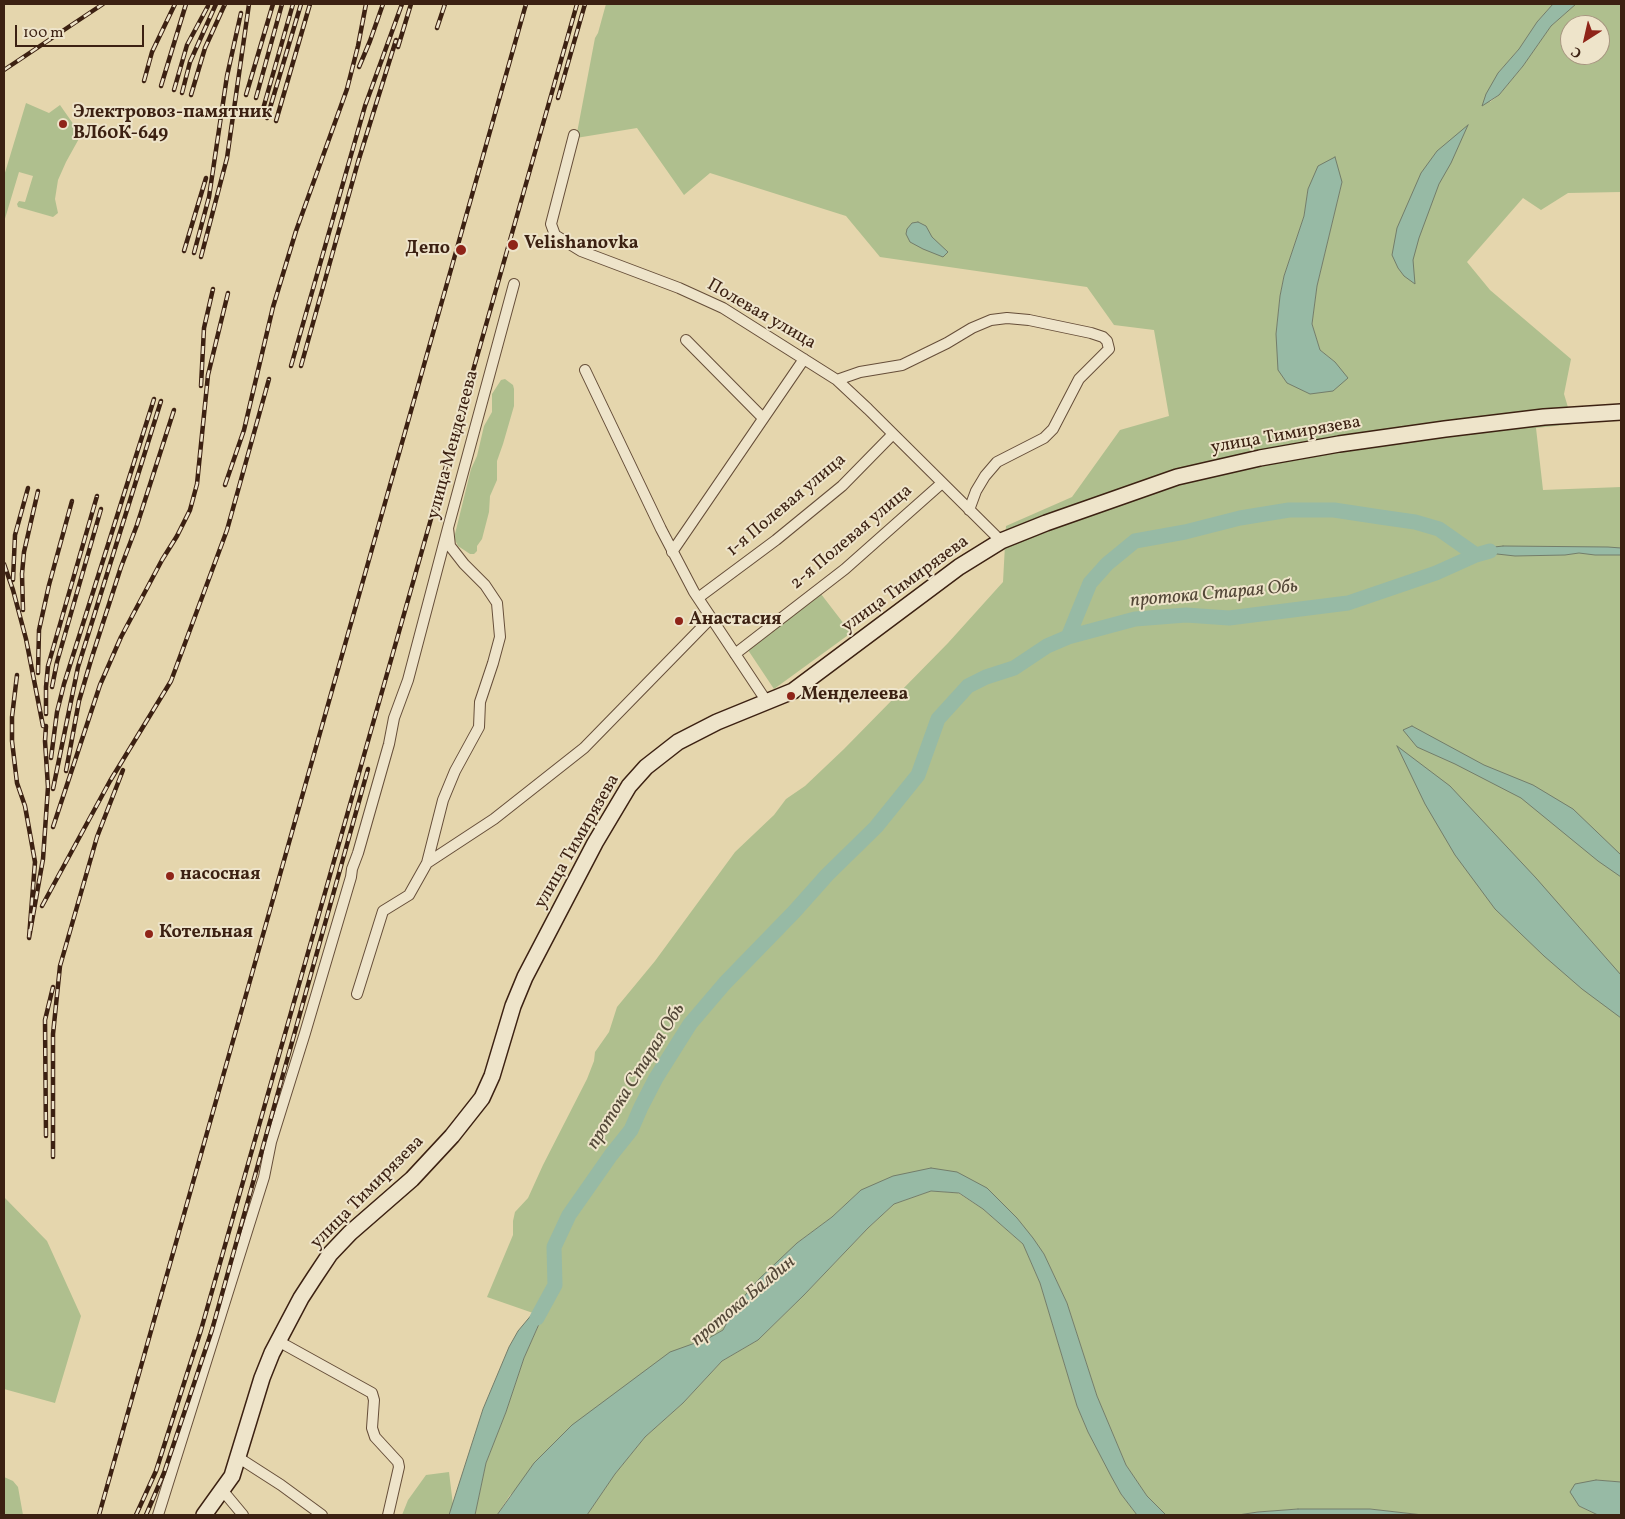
<!DOCTYPE html>
<meta charset="utf-8">
<style>
body{margin:0}
#map{position:relative;width:1625px;height:1519px;overflow:hidden;background:#e5d6ad;font-family:Vollkorn,serif}
canvas{display:block}
.frame{position:absolute;inset:0;border:5px solid #3c2112;pointer-events:none}
.north{position:absolute;left:1560px;top:15px;width:50px;height:50px;box-sizing:border-box;background:#eee4ca;border:1px solid #a79680;border-radius:50%;rotate:215deg;font-size:14px;font-weight:700;line-height:20px;text-align:center;color:#3c2112}
.north::after{content:'';display:block;margin:auto;width:18px;height:22px;background:#8f2418;clip-path:polygon(50% 0,100% 100%,50% 72%,0 100%)}
.scale{position:absolute;left:15px;top:25px;width:129px;height:22px;box-sizing:border-box;border:2px solid #3c2112;border-top:0;padding-left:6px;font-size:15px;line-height:18px;white-space:nowrap;color:#3c2112;-webkit-text-stroke:4px #eee4ca;paint-order:stroke}
</style>
<div id="map">
<canvas width="1625" height="1519"></canvas>
<div class="frame"></div>
<div class="north">С</div>
<div class="scale">100 m</div>
</div>
<script>
const g = document.querySelector('canvas').getContext('2d');
g.lineJoin = 'round';
function fillPath(path, color) {
  g.fillStyle = color;
  g.fill(path, 'evenodd');
}
function shape(rows) {
  const path = new Path2D();
  for (const r of rows) {
    path.moveTo(r[0], r[1]);
    for (let i = 2; i < r.length; i += 2) path.lineTo(r[i], r[i + 1]);
  }
  return path;
}
function strokePath(path, color, width, dash) {
  g.strokeStyle = color;
  g.lineWidth = width;
  g.lineCap = dash ? 'butt' : 'round';
  g.setLineDash(dash || []);
  g.stroke(path);
}
function drawText(font, color, halo, rows, align = 'center') {
  g.font = font + ' Vollkorn,serif';
  g.lineWidth = 4;
  g.setLineDash([]);
  g.textBaseline = 'middle';
  g.strokeStyle = halo;
  g.fillStyle = color;
  for (const [text, x, y, turn = 0] of rows) {
    g.save();
    g.translate(x, y);
    g.rotate((+turn || 0) * Math.PI / 180);
    g.textAlign = isNaN(turn) ? turn : align;
    if (halo) g.strokeText(text, 0, 0);
    g.fillText(text, 0, 0);
    g.restore();
  }
}
const green = shape([
 [606,4,1553,4,1537,22,1519,49,1498,73,1490,102,1499,95,1523,66,1551,26,1576,4,1621,4,1621,192,1568,193,1541,210,1523,198,1467,262,1490,290,1571,359,1564,394,1573,424,1536,428,1543,490,1621,487,1621,1482,1596,1480,1579,1506,1598,1515,1423,1515,1370,1509,1298,1509,1258,1512,1238,1515,1166,1515,1147,1496,1126,1465,1097,1396,1067,1303,1044,1254,1017,1218,987,1188,861,1190,832,1217,797,1243,735,1307,723,1330,709,1338,510,1495,497,1515,475,1515,486,1463,506,1412,524,1358,551,1298,533,1313,487,1297,513,1235,513,1221,515,1212,528,1198,543,1165,587,1079,594,1061,595,1052,609,1032,617,1007,655,961,735,852,774,815,786,799,805,786,844,749,948,643,1003,582,1006,526,1072,497,1120,430,1169,416,1154,330,1114,325,1087,287,880,257,846,216,710,173,684,195,637,128,576,138,595,38,598,33],
 [1570,25,1600,25,1600,55,1570,55],
 [1342,182,1317,286,1312,324,1320,350,1335,362,1276,334,1280,296,1284,276,1304,216,1308,189],
 [26,103,49,113,60,105,81,135,66,162,58,180,55,199,58,213,53,217,18,207,17,204,19,201,25,202,33,176,19,172,4,222,4,176],
 [505,379,513,385,514,389,514,406,503,444,497,461,497,480,490,496,489,512,482,539,477,546,477,551,474,554,470,554,458,546,454,538,471,469,477,456,484,426,492,412,492,394,501,380],
 [821,594,851,633,774,689,748,650],
 [931,1191,958,1193,983,1209,1023,1244,1040,1283,1077,1406,1088,1432,1121,1494,1137,1515,587,1515,615,1474,645,1437,683,1403,722,1361,758,1340,804,1295,868,1228,894,1204],
 [4,1197,47,1241,81,1316,55,1403,4,1389],
 [449,1472,453,1505,449,1515,402,1515,408,1500,426,1475],
 [4,1477,13,1481,18,1487,23,1515,4,1515]
]);
const water = shape([
 [1553,4,1576,4,1551,26,1523,66,1499,95,1482,106,1486,94,1498,73,1519,49,1537,22,1553,4],
 [1468,125,1451,163,1439,184,1419,238,1413,260,1415,284,1404,276,1398,268,1392,255,1397,228,1421,173,1437,151,1468,125],
 [1335,157,1342,182,1317,286,1312,324,1320,350,1335,362,1348,378,1333,391,1310,394,1287,383,1278,370,1276,334,1280,296,1284,276,1304,216,1308,189,1318,166,1335,157],
 [918,222,926,226,932,237,948,252,943,257,923,249,910,242,906,234,907,229,912,223,918,222],
 [1503,546,1608,547,1621,548,1621,555,1595,555,1579,553,1565,555,1515,556,1497,554,1478,557,1472,556,1472,552,1477,549,1503,546],
 [1412,726,1484,765,1533,785,1573,809,1621,855,1621,877,1598,861,1521,798,1455,764,1417,747,1403,730,1412,726],
 [1397,746,1450,786,1536,878,1621,975,1621,1018,1582,989,1544,956,1495,909,1455,855,1425,804,1397,746],
 [931,1168,957,1172,987,1188,1017,1218,1033,1238,1044,1254,1067,1303,1097,1396,1126,1465,1147,1496,1166,1515,1137,1515,1121,1494,1111,1476,1088,1432,1077,1406,1040,1283,1023,1244,983,1209,959,1193,931,1191,894,1204,868,1228,804,1295,758,1340,722,1361,683,1403,645,1437,615,1474,587,1515,497,1515,534,1463,572,1425,670,1352,709,1338,723,1330,735,1307,759,1279,797,1243,832,1217,861,1190,893,1176,931,1168],
 [551,1297,524,1358,506,1412,486,1463,475,1515,449,1515,483,1409,509,1347,518,1331,533,1313,551,1297],
 [1596,1480,1621,1482,1621,1515,1598,1515,1579,1506,1570,1492,1575,1484,1596,1480],
 [1298,1509,1370,1509,1423,1515,1238,1515,1258,1512,1298,1509]
]);
const river = shape([
 [1068,637,1090,583,1107,564,1135,541,1185,532,1240,518,1289,510,1334,510,1380,517,1415,522,1439,529,1476,555],
 [537,1318,555,1285,554,1247,569,1215,611,1155,631,1130,641,1107,656,1078,690,1024,725,983,794,912,827,875,876,827,918,775,938,719,968,686,986,677,1014,668,1047,646,1068,637,1135,619,1186,615,1229,618,1348,603,1436,573,1476,555,1490,551]
]);
const street = shape([
 [574,135,551,224,555,235,581,251,679,288,723,308,837,380,868,409,1001,541],
 [686,340,763,418],
 [585,370,661,529,694,592,767,702],
 [837,380,860,372,902,365,947,343,972,328,991,320,1007,318,1029,320,1091,333,1103,337,1107,341,1109,349,1079,379,1053,429,1044,438,997,462,985,476,976,491,969,510],
 [672,552,804,359],
 [698,598,776,540,842,486,893,434],
 [735,654,845,569,942,483],
 [427,863,443,800,455,771,479,727,480,702,493,663,500,637,497,603,485,585,464,564,450,546,448,528,514,284],
 [357,994,383,911,409,895,427,863,494,819,584,748,711,618],
 [278,1341,372,1393,374,1400,372,1428,375,1437,398,1462,399,1467,388,1515],
 [239,1458,281,1485,322,1515],
 [223,1491,243,1515],
 [158,1515,264,1177,271,1142,305,1033,351,877,352,869,358,853,389,744,394,718,408,680,448,528]
]);
const secondary = shape([
 [204,1515,232,1476,262,1378,272,1353,301,1298,314,1278,330,1254,350,1233,412,1179,452,1136,482,1098,492,1076,513,1006,525,977,595,843,629,786,646,767,678,742,717,722,793,691,959,567,1001,541,1046,523,1177,477,1260,458,1339,444,1445,429,1544,417,1621,412]
]);
const rail = shape([
 [437,28,445,4],
 [398,47,411,4],
 [359,67,370,41,383,4],
 [4,70,103,4],
 [144,81,152,52,175,4],
 [161,86,186,4],
 [174,90,187,45,208,6],
 [182,93,190,62,216,4],
 [191,95,205,48,225,4],
 [246,95,273,4],
 [256,98,282,4],
 [558,98,585,4],
 [261,116,293,4],
 [267,118,301,4],
 [276,121,310,4],
 [184,251,206,178],
 [194,253,209,197,227,76,241,13],
 [201,257,227,158,249,4],
 [291,366,365,106,402,4],
 [301,366,358,162,396,40],
 [201,386,204,328,213,289],
 [225,485,244,430,273,307,296,231,347,89,358,46,366,4],
 [4,564,13,590,26,639,43,726,46,726,45,741,48,787,43,859,29,938,35,862,25,806,17,783,12,741,12,717,17,675],
 [13,580,15,535,28,488],
 [23,610,22,574,24,552,38,491],
 [38,673,39,630,49,585,72,501],
 [52,687,57,662,101,509],
 [46,714,46,687,48,666,97,496],
 [51,758,57,712,64,684,154,399],
 [66,771,79,701,91,660,121,567,137,525,174,410],
 [53,789,78,667,161,401],
 [53,827,100,685,121,637,162,560,177,536,190,510,197,484,208,375,228,293],
 [42,906,110,781,171,681,227,530,269,379],
 [46,1136,45,1020,53,987],
 [53,1157,53,1034,60,966,97,837,123,770],
 [99,1515,526,4],
 [136,1515,156,1471,201,1330,577,4],
 [146,1515,164,1473,212,1330,368,769]
]);
const markers = [
 [63,124,5,"#8f2418"],
 [513,245,6,"#8f2418"],
 [461,250,6,"#8f2418"],
 [679,621,5,"#8f2418"],
 [791,696,5,"#8f2418"],
 [170,876,5,"#8f2418"],
 [149,934,5,"#8f2418"]
];
const poiNames = [
 ["Электровоз-памятник",73,114],
 ["ВЛ60К-649",73,135],
 ["Velishanovka",524,245],
 ["Депо",450,250,"right"],
 ["Анастасия",689,621],
 ["Менделеева",801,696],
 ["насосная",180,876],
 ["Котельная",159,934]
];
const streetNames = [
 ["Полевая улица",761,315,30],
 ["улица Тимирязева",1286,436,-10],
 ["улица Менделеева",454,445,-75],
 ["1-я Полевая улица",787,506,-40],
 ["2-я Полевая улица",852,538,-40],
 ["улица Тимирязева",906,585,-36],
 ["улица Тимирязева",578,842,-60],
 ["улица Тимирязева",368,1193,-45]
];
const waterNames = [
 ["протока Старая Обь",1214,595,-5],
 ["протока Старая Обь",637,1077,-58],
 ["протока Балдин",744,1302,-40]
];
fillPath(green, '#afbf8e');
fillPath(water, '#97baa5');
strokePath(water, '#737d6a', 1);
strokePath(river, '#97baa5', 15);
strokePath(street, '#664e39', 12);
strokePath(secondary, '#3c2112', 18);
strokePath(street, '#eee4ca', 10);
strokePath(secondary, '#eee4ca', 15);
strokePath(rail, '#3c2112', 4.5);
strokePath(rail, '#eee4ca', 2.5, [8]);
for (const [x, y, r, color] of markers) {
  const dot = new Path2D();
  dot.arc(x, y, r, 0, 2 * Math.PI);
  g.fillStyle = color;
  g.fill(dot);
  strokePath(dot, '#eee4ca', 2);
}
drawText('bold 18px', '#3c2112', '#eee4ca', poiNames, 'left');
drawText('18px', '#3c2112', '#eee4ca', streetNames);
drawText('italic 19px', '#534737', '#eee4ca', waterNames);
</script>
